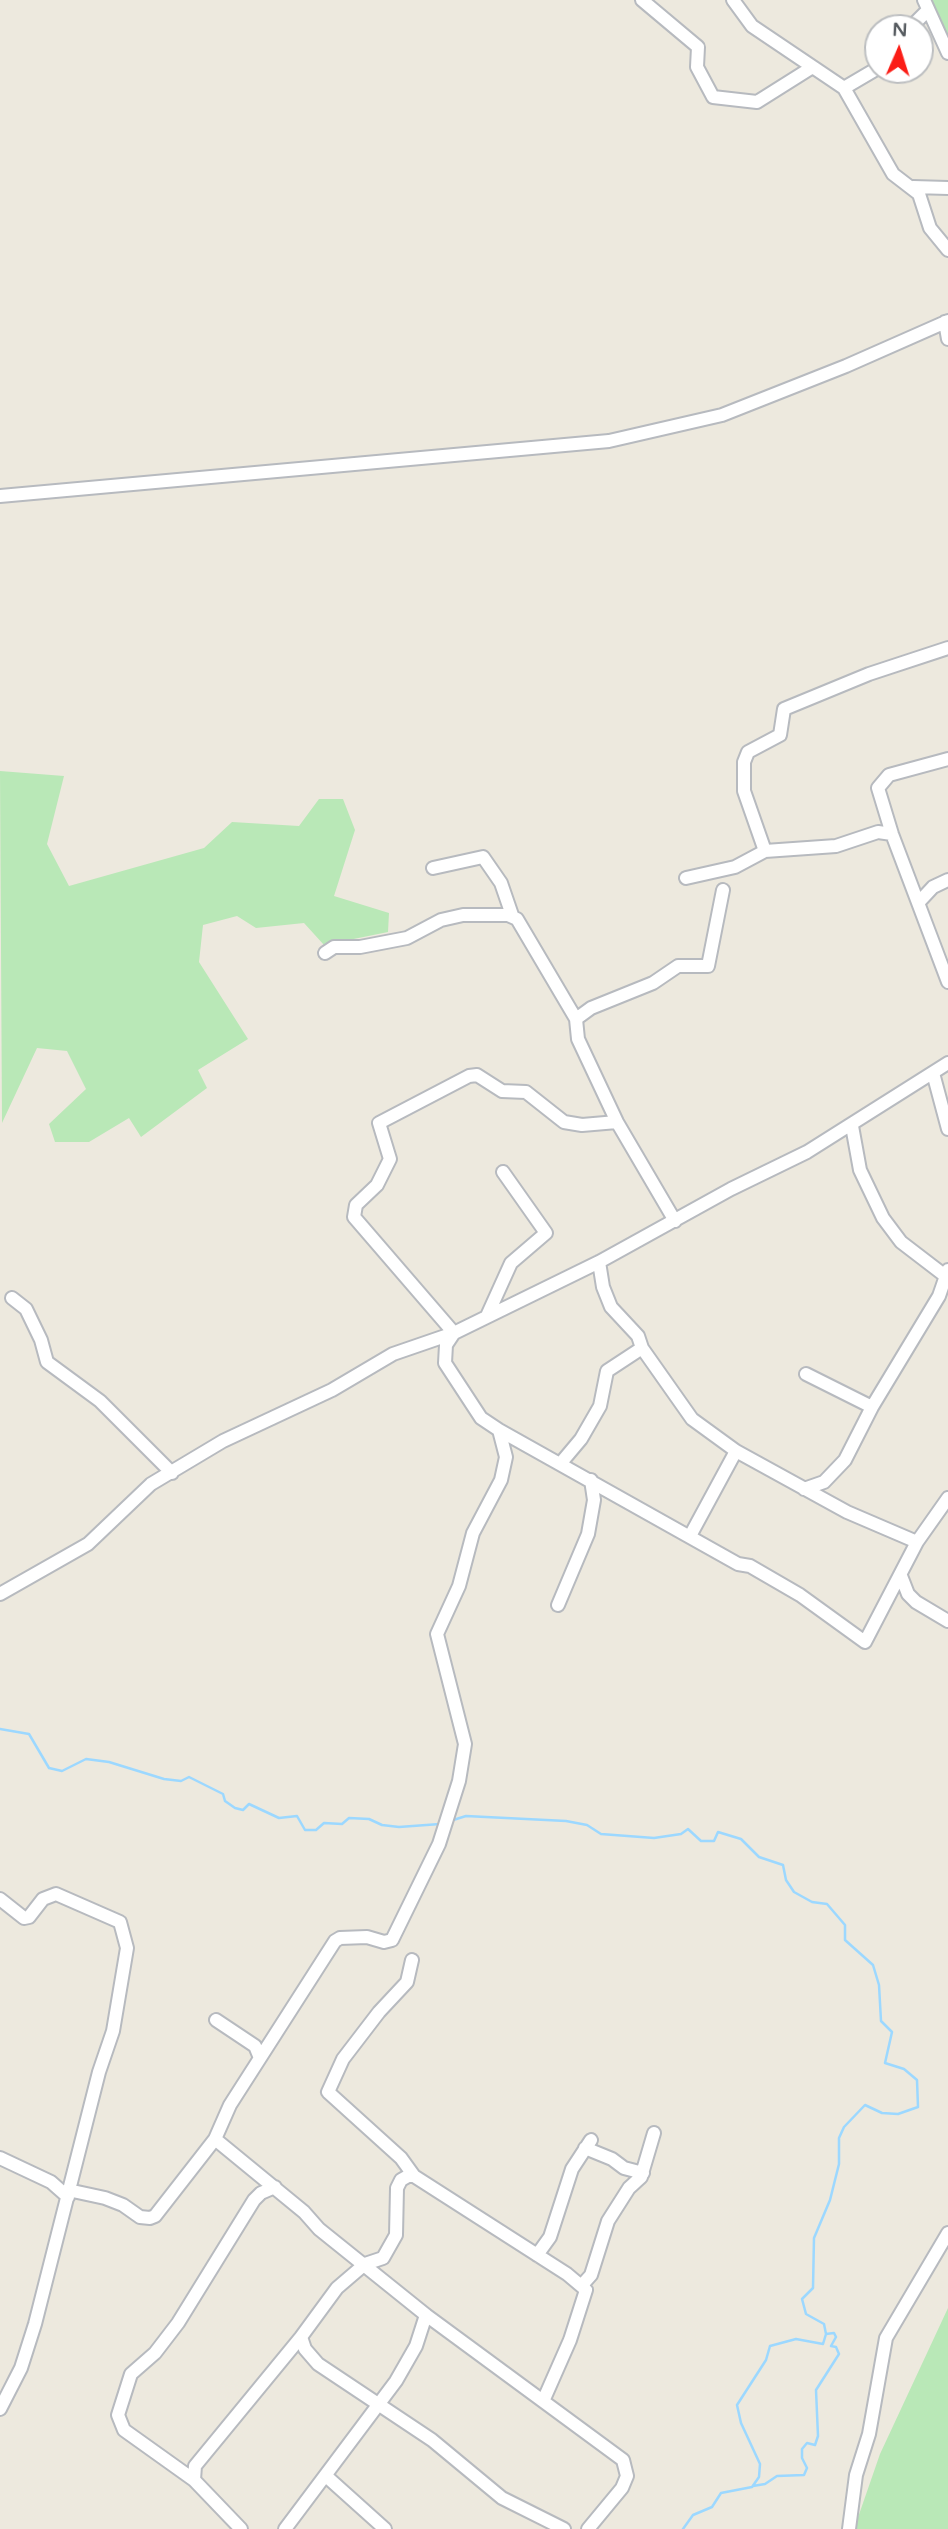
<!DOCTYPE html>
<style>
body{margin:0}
#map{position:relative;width:948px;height:2529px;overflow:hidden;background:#ede9de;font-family:"Varela Round",sans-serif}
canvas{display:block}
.north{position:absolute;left:864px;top:14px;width:70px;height:70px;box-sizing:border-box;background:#fff;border:2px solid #bcbec0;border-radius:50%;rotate:3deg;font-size:19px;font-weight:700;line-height:28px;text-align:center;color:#575c61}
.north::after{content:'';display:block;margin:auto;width:24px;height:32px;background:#fb1d16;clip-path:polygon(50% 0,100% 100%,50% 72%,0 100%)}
</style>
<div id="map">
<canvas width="948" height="2529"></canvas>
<div class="north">N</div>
</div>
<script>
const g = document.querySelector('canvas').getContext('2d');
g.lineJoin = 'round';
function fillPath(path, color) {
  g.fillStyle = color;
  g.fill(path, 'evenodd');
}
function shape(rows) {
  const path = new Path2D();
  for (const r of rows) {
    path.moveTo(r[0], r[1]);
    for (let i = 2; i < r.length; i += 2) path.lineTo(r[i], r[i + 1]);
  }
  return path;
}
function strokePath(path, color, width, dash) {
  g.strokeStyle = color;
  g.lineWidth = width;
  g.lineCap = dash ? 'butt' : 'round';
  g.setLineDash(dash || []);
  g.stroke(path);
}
const green = shape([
 [932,0,948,0,948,41,934,9],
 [0,771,64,776,47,844,69,886,204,848,232,822,299,826,319,799,343,799,355,830,334,896,389,913,388,932,324,945,304,923,256,928,237,916,203,925,199,962,248,1039,198,1070,207,1088,141,1137,129,1118,89,1142,55,1142,49,1124,86,1089,67,1051,37,1048,2,1123],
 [948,2308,948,2529,854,2529,880,2454]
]);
const stream = shape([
 [0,1729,29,1734,49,1768,62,1771,86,1759,109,1762,164,1779,181,1781,189,1777,223,1794,225,1801,235,1808,243,1810,249,1804,279,1818,297,1816,305,1830,316,1830,324,1823,342,1824,349,1818,369,1819,382,1825,399,1827,440,1824],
 [450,1821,466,1816,566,1821,587,1825,601,1834,654,1838,681,1834,688,1829,701,1841,714,1841,718,1832,741,1839,759,1857,783,1865,786,1880,794,1892,812,1902,827,1904,845,1925,845,1940,873,1965,879,1985,881,2021,892,2032,885,2063,904,2069,917,2080,918,2107,898,2114,882,2113,865,2105,844,2127,839,2138,839,2164,830,2200,814,2238,813,2288,802,2299,806,2314,824,2324,826,2334,823,2344,796,2339,770,2346,766,2360,737,2405,741,2423,760,2464,759,2477,752,2487,721,2493,712,2507,693,2515,683,2529],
 [753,2486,765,2484,777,2476,804,2475,807,2468,802,2458,802,2449,807,2443,815,2445,818,2436,816,2390,839,2354,836,2347,831,2346,836,2337,834,2333,826,2334]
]);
const street = shape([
 [642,0,698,47,697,67,713,97,757,102,811,68],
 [733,0,752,26,844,88,893,174,919,194,930,228,948,250],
 [924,0,948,53],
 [910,28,928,10],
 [844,88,878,68],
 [913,187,948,188],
 [945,322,948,339],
 [0,496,609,441,722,415,846,366,948,321],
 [948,759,889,775,878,788,892,834,948,982],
 [765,851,744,791,744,762,748,752,780,735,784,709,869,674,948,648],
 [433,868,483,857,501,883,512,915],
 [686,878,735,867,765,851,836,846,878,832,892,834],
 [919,902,933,887,948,880],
 [325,953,334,947,360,947,407,938,441,920,463,915,508,915,517,919,576,1019,578,1039,617,1122,675,1221],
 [576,1019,591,1008,653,983,678,966,708,966,723,890],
 [933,1073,948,1129],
 [617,1122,582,1125,564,1122,526,1092,502,1091,477,1075,469,1076,379,1123,390,1159,377,1185,356,1205,354,1217,454,1333,446,1345,445,1363,481,1418,499,1430,738,1564,750,1566,800,1595,865,1642,917,1542,948,1498],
 [852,1126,860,1170,883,1218,901,1242,948,1278],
 [599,1262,603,1287,611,1307,638,1336,642,1348,692,1419,736,1451,847,1512,917,1542],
 [12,1298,26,1309,41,1340,47,1362,100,1401,172,1473],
 [487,1316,511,1263,546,1233,503,1172],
 [806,1374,872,1407],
 [499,1430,506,1457,501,1480,473,1533,459,1586,437,1634,465,1744,459,1781,439,1844,392,1940,384,1942,367,1937,340,1938,335,1941,230,2105,215,2139,304,2212,319,2229,426,2315,623,2460,627,2476,622,2488,588,2529],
 [560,1464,581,1439,600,1406,607,1371,642,1348],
 [804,1489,824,1482,845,1460,872,1407,939,1296,948,1270],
 [690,1536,736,1451],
 [901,1576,908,1594,916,1602,948,1621],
 [0,1594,88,1544,151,1484,223,1441,332,1390,393,1354,454,1333,599,1262,731,1189,807,1152,948,1063],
 [558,1605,588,1534,594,1500,591,1480],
 [0,1899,24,1918,29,1917,43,1899,56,1894,120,1922,127,1948,113,2031,99,2072,35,2324,21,2368,0,2409],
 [412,1960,407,1982,379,2012,343,2059,328,2092,401,2158,414,2176],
 [216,2020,255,2046,260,2058],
 [585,2148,612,2159,624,2168,643,2173],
 [0,2158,51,2182,68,2197],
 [68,2190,105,2198,123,2205,140,2217,150,2218,155,2216,215,2139],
 [537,2255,550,2237,572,2169,591,2140],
 [582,2285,591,2275,608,2221,629,2188,641,2177,654,2133],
 [301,2337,305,2349,318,2364,432,2440,502,2498,564,2529],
 [326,2476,385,2529],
 [194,2480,195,2466,301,2337,337,2288,365,2264,383,2258,396,2235,397,2188,401,2180,408,2176,414,2176,567,2274,586,2290,570,2340,544,2399],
 [241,2529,194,2480,124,2430,118,2415,131,2374,155,2353,178,2323,254,2200,261,2193,275,2187],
 [285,2529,396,2381,416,2346,426,2315],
 [849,2529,856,2475,869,2434,886,2338,948,2233]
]);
fillPath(green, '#b9e8b7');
strokePath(stream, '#9cd8ff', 2.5);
strokePath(street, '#b7babf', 16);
strokePath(street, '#fff', 12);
</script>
